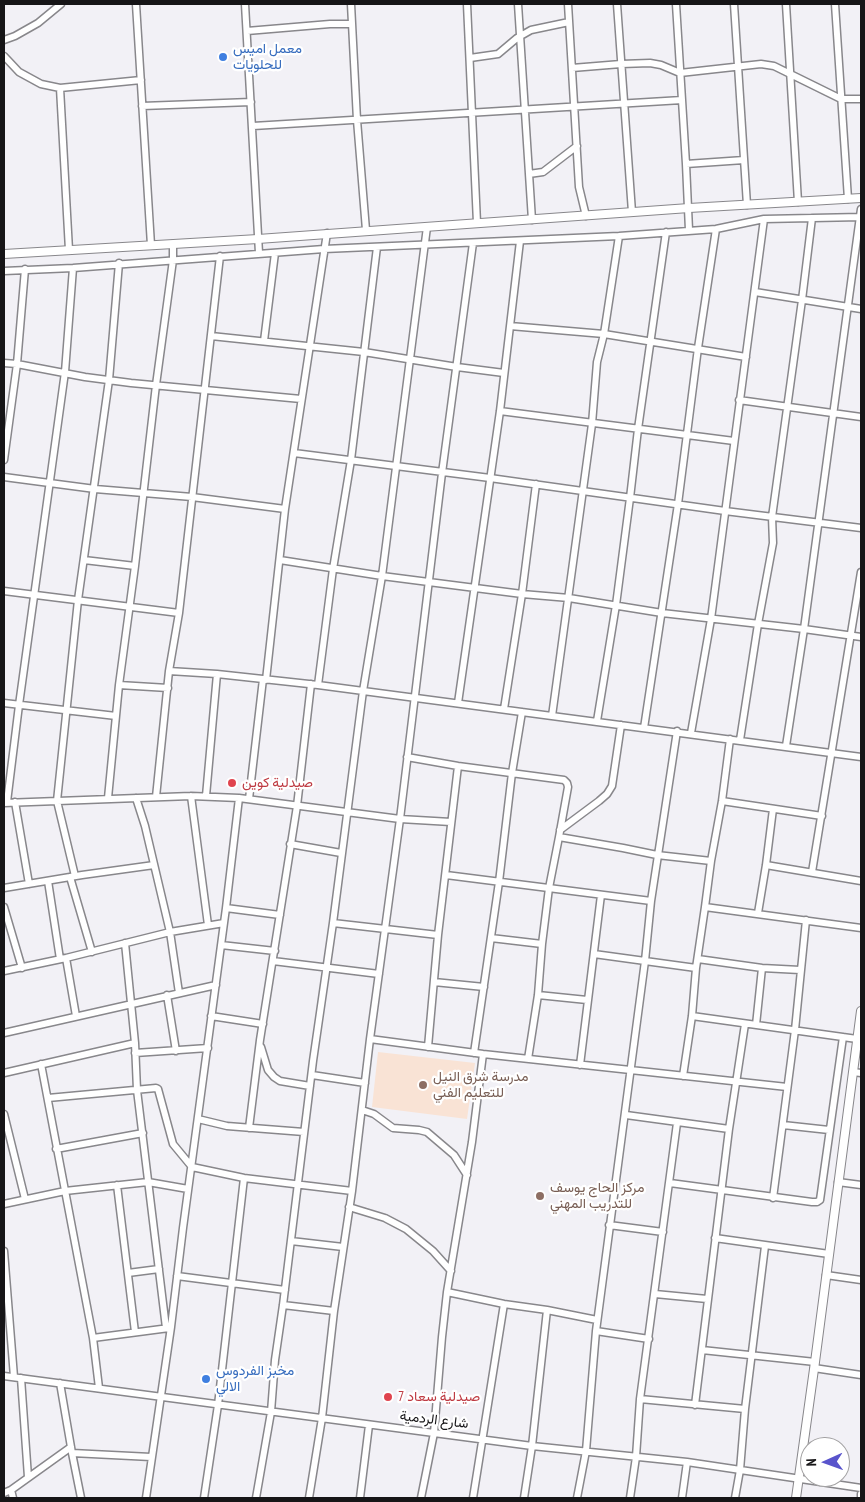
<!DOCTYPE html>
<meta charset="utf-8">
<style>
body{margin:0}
#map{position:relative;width:865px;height:1502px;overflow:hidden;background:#f2f1f6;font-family:"PT Sans Narrow",sans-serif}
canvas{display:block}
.frame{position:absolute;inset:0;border:5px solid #161517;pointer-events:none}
.north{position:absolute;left:800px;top:1437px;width:50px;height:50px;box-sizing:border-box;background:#fff;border:1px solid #a2a1a2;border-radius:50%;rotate:268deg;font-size:14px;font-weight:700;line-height:20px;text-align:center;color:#161517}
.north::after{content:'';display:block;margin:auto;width:18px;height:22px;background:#5954cc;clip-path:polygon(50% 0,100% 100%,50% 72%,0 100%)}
</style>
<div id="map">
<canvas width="865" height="1502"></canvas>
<div class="frame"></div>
<div class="north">N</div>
</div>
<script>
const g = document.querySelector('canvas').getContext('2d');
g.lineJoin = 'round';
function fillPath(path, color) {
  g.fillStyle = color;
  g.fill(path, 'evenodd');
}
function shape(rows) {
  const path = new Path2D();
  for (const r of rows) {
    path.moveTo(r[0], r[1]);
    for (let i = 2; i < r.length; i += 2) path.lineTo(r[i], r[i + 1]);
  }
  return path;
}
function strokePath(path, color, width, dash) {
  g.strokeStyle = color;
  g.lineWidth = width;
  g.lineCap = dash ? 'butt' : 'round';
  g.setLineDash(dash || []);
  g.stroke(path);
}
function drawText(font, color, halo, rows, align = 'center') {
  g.font = font + ' "PT Sans Narrow",Vazirmatn,sans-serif';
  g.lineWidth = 4.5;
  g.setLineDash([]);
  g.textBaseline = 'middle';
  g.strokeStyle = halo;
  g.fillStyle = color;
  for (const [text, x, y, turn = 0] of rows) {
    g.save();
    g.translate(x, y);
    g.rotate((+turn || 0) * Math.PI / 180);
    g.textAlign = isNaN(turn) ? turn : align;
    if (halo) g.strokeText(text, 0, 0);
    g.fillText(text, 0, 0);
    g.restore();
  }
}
const education = shape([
 [378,1052,475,1063,467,1119,372,1107]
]);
const minor = shape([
 [136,4,151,245],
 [245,4,259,253],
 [351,4,357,120,366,230],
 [467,4,477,223],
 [518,4,532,220],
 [568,4,579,187,586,216],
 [617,4,632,212],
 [676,4,686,164,689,230],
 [734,4,747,205],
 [786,4,798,202],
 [835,4,848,199],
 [247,31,330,24,352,24],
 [4,40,15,36,38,23,61,4],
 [4,56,19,72,41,84,60,88,141,80],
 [470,58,498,54,517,38,531,30,569,22],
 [572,68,621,64,650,63,661,65,680,73,761,64,774,66,841,99,861,99],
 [60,88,69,250],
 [142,106,251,102],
 [253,126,682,100],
 [686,164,744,160],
 [529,174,543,172,577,146],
 [4,271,73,268,324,249,619,236,716,229,764,219,861,217],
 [755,292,861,309],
 [510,326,604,334,746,357],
 [211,336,364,352,457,367,504,373],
 [264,341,275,253],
 [4,363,17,364,85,377,131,383,301,399],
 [739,400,861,417],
 [500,411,734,441],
 [294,453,490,478,725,511,861,528],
 [4,460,17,364,25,269],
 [4,477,95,489,192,497,285,509],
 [84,560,135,566],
 [280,560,382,576,522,594,569,598,662,613,804,629,861,637],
 [4,591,179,613],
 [169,671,179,613,220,256],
 [266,680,285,509,327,233],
 [119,685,168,688],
 [318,685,333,569,351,460,377,247],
 [4,703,116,716],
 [458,703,500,411,520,241],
 [504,709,522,594,536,484],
 [552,716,592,424,597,362,604,334,619,236],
 [597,721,616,605,630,498,638,429,666,232],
 [644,728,678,504,698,348,716,229],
 [691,733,711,619,764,219],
 [740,740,758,624,773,543,772,517,802,300,812,218],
 [786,746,804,629,861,209],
 [407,757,458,766,564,780,567,783,568,787,559,837,623,848,657,855,711,861],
 [191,796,208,925],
 [206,796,217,674],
 [156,797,169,671,217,674,318,685,861,757],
 [108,798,119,685,135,566,156,385,173,260,173,244],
 [136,798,145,826,170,932,179,993],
 [239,798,400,819,451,822],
 [249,799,263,679],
 [722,801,822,816],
 [7,802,19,705,65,372,73,268],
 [15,802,29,884],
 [4,803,191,796,239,798,226,908,183,1228,171,1327,146,1498],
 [560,830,599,801,607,794,612,786,621,725],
 [290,844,341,853],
 [766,865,861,881],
 [812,872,861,572],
 [446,875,651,901],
 [75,876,57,801,78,600,109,380,119,263],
 [70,877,92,952],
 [48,881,60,959],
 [4,888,82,875,154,865],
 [4,907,22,968],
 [705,907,861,928],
 [226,908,280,915],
 [758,913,766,865,773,809],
 [333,923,438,935],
 [491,938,542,944],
 [125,943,135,1043,137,1090,166,1328],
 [221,945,275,951],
 [594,954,696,968],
 [66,958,76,1016],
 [698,959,762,968,800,970],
 [273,961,379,974],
 [4,971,66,958,170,932,224,923],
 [434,982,484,987],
 [167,995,176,1051],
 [538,995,587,1000],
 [211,1016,263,1024],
 [692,1016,857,1039],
 [756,1025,762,968],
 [4,1033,216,985],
 [370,1039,483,1054,787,1087],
 [261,1047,268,1070,274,1077,280,1081,310,1086],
 [428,1047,438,935,458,766],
 [135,1053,208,1048],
 [474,1053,499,882,512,773,522,712],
 [528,1059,538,995,542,944,549,888,559,837],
 [41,1064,93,1338,99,1388],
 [580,1065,601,895],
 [853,1072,861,1073],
 [4,1073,135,1043],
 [312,1075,365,1083],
 [683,1076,692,1016,696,968,705,907,711,861,722,801,730,739],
 [48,1098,156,1088,158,1089,173,1144,192,1167,244,1178,352,1191],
 [362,1110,374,1114,393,1128,419,1130,427,1132,454,1155,467,1175],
 [4,1114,25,1199],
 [626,1115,729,1129],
 [198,1119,227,1126,304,1132],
 [783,1125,829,1130],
 [249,1128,260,1040,297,806,311,684],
 [56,1149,143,1133],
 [838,1182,861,1185],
 [670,1183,812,1202,817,1202,820,1200,843,1037],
 [117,1185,135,1332],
 [773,1198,795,1030,806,920],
 [4,1204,65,1191,148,1182,188,1189],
 [349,1207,385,1218,406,1229,433,1251,451,1271],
 [609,1225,663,1232],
 [715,1238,829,1254],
 [291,1241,343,1247],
 [4,1251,14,1377],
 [128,1273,159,1269],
 [826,1275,861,1280],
 [177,1276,285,1290],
 [447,1292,504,1304,547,1310,597,1320],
 [655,1294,707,1299],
 [283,1305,334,1311],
 [596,1331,649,1339],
 [93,1338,169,1328],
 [702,1350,815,1362],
 [814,1368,861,1375],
 [4,1376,532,1446,687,1462,861,1488],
 [21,1378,28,1477],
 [60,1383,72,1453,81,1498],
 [640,1399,745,1409],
 [695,1405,729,1129,745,1024],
 [72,1453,151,1457],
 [11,1490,13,1498],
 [4,1493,11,1490,71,1447],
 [204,1498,218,1405,244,1178],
 [256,1498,271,1412,275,1360,283,1305,313,1061,333,923,363,691,382,576,427,227],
 [309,1498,322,1418,334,1311,352,1191,370,1039,400,819,442,473,473,243],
 [360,1498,369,1425],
 [421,1498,434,1433,442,1337,447,1292,472,1142,483,1054],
 [473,1498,504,1304],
 [524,1498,532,1446,547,1310],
 [577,1498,586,1451,596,1331,645,961,651,901,677,731],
 [630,1498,636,1457,640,1399,677,1123],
 [682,1498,687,1462],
 [735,1498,740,1470,745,1409,765,1246],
 [861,1498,861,1494]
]);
const tertiary = shape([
 [4,254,258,239,689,208,861,198],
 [796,1498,815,1362,861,1011]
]);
const markers = [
 [223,57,5,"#3f7fe0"],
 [232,783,5,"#e0444e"],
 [423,1085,5,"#8d6e63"],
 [540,1196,5,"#8d6e63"],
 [206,1379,5,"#3f7fe0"],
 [388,1397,5,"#e0444e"]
];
const shopNames = [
 ["معمل اميس",233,49],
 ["للحلويات",233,65],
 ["مخبز الفردوس",216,1371],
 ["الالي",216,1387]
];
const healthNames = [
 ["صيدلية كوين",242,783],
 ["صيدلية سعاد 7",398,1397]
];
const educationNames = [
 ["مدرسة شرق النيل",433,1077],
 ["للتعليم الفني",433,1093],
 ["مركز الحاج يوسف",550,1188],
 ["للتدريب المهني",550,1204]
];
const streetNames = [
 ["شارع الردمية",434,1420,7]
];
fillPath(education, '#f9e3d5');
strokePath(minor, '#88878b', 9);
strokePath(tertiary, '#88878b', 10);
strokePath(minor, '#fff', 6);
strokePath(tertiary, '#fff', 8);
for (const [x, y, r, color] of markers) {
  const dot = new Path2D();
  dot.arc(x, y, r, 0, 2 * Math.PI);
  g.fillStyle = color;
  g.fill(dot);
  strokePath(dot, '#fff', 2);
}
drawText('14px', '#366cbe', '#fff', shopNames, 'left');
drawText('14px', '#be3a42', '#fff', healthNames, 'left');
drawText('14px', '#785e54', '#fff', educationNames, 'left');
drawText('14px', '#161517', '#fff', streetNames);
</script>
